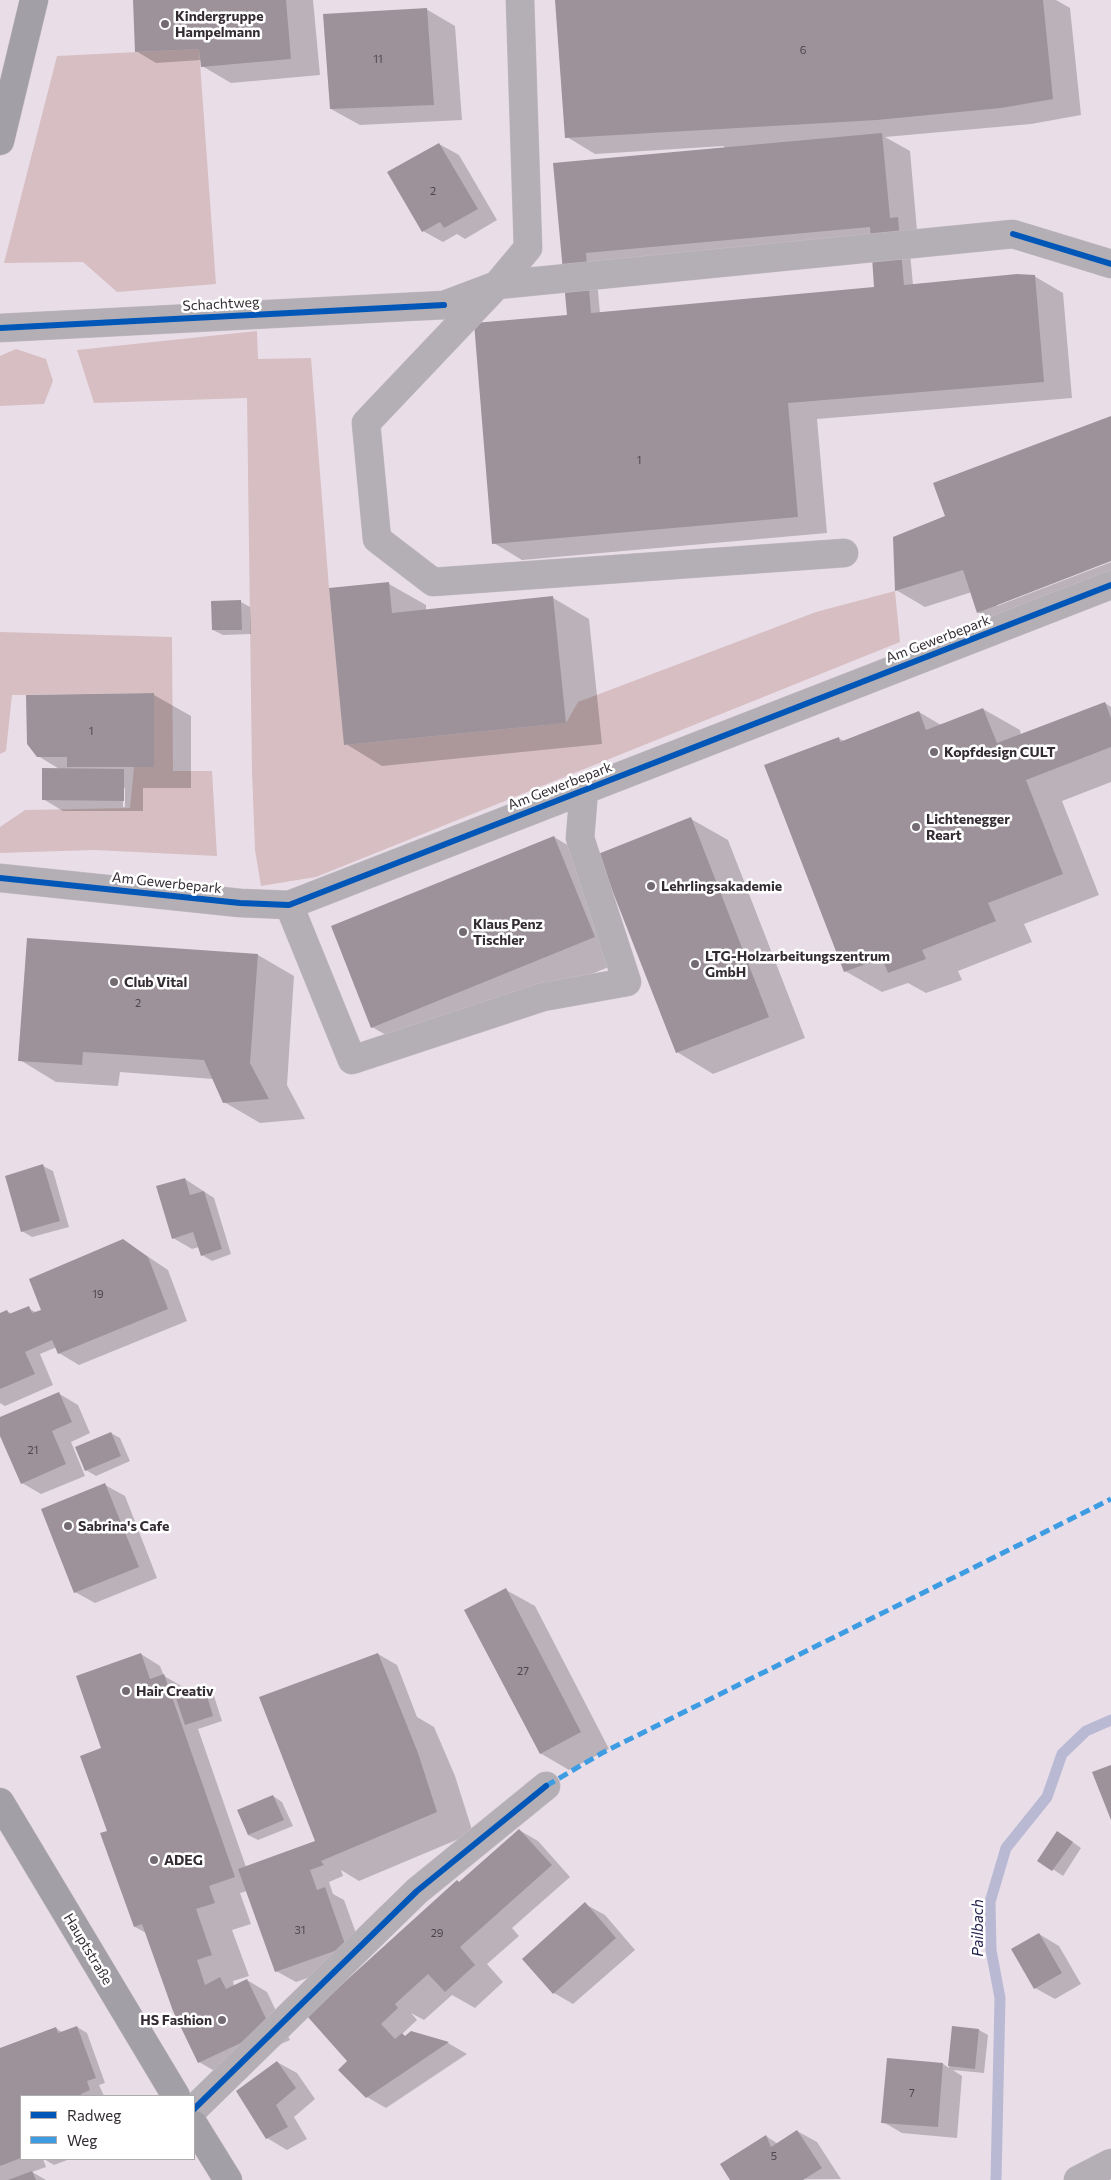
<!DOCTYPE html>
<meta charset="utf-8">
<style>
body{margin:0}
#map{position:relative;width:1111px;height:2180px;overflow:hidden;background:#e9dee8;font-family:Commissioner,sans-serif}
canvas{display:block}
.legend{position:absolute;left:20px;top:2095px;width:175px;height:65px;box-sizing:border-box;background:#fff;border:1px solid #aeabad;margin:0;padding:6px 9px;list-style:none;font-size:15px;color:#342c33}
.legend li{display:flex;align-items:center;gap:10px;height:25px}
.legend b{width:25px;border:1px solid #aeabad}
</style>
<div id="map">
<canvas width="1111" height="2180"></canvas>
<ul class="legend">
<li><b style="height:6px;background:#0057b8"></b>Radweg</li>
<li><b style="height:6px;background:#3e9ce2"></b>Weg</li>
</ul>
</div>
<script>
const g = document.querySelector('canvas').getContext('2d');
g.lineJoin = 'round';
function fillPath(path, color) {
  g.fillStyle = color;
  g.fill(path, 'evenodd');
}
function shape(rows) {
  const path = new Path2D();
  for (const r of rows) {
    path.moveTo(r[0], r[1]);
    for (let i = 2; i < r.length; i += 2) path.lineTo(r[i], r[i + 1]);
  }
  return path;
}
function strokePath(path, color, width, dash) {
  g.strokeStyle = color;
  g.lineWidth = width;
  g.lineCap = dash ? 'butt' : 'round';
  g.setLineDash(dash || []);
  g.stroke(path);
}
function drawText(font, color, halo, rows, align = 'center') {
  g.font = font + ' Commissioner,sans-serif';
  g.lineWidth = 5;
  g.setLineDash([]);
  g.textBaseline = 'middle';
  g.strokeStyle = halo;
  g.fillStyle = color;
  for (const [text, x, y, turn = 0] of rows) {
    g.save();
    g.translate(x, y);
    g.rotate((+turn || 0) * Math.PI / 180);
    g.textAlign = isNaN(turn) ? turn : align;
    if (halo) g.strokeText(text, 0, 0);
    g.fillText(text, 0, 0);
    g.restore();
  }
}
const green = shape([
 [199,49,216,284,117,292,83,262,4,263,57,56],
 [257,331,258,359,311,358,329,588,345,745,566,723,578,702,816,612,895,591,900,642,316,877,261,886,255,850,252,771,247,398,94,403,77,350],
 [16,349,46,359,53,381,44,404,0,406,0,356],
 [0,632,172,637,173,771,212,771,217,856,94,850,0,853,0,827,25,810,130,808,134,767,154,767,154,693,12,695,6,751,0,754]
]);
const shadow = shape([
 [134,0,313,0,320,75,231,83,202,66,201,60,156,63,136,51],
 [556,0,1056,0,1070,8,1081,115,1031,124,885,137,910,151,918,242,909,242,913,285,1034,276,1063,293,1072,398,817,419,827,533,522,560,494,543,568,316,554,164,724,149,724,146,595,154,567,137],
 [872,246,879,288,600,313,596,270],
 [426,9,455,26,462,120,360,125,331,109],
 [439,144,459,155,497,220,465,239,457,234,443,242,423,231],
 [1111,418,1111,559,997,604,997,606,1111,562,1111,588,1007,629,978,612,972,592,925,607,896,590,946,517],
 [389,584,426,605,426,611,553,598,589,619,602,744,382,766,346,744],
 [241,602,250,607,251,634,223,635,213,630],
 [154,695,191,716,191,788,143,788,143,811,63,811,43,799,61,770,38,756,28,696],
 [123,788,125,788,125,807,123,807],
 [1105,703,1111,707,1111,782,1062,801,1099,895,1024,924,1032,942,958,971,962,980,926,993,908,983,882,992,845,971,838,738,844,741,919,712,941,725,983,709,1020,730,1021,735],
 [691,819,728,840,805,1038,713,1074,677,1052],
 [554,837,591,859,631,958,409,1048,372,1027],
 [258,955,294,976,287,1085,305,1119,260,1123,224,1102,213,1079,120,1072,118,1086,56,1082,20,1060],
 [43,1166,53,1171,69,1227,32,1237,22,1231],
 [185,1179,214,1198,231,1254,212,1261,202,1255,199,1247,192,1249,173,1238],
 [123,1240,168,1270,187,1321,79,1365,59,1353,57,1347,40,1354,53,1385,5,1406,0,1403,0,1314,7,1311,12,1314,28,1308,37,1313,43,1313],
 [58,1393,78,1405,90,1433,71,1442,85,1476,41,1494,22,1483,0,1433,0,1418],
 [111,1433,120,1438,130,1461,96,1476,86,1470],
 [105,1485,125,1496,157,1578,95,1603,75,1592],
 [506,1590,535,1606,609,1749,569,1770,540,1753],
 [141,1654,160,1666,164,1676,183,1687,185,1693,203,1687,213,1693,222,1721,198,1729,246,1867,315,1842,378,1654,397,1665,417,1717,434,1727,455,1776,473,1833,359,1881,341,1870,343,1876,329,1882,333,1894,344,1900,365,1958,296,1982,276,1971,247,1891,240,1893,251,1924,232,1930,249,1976,233,1981,234,1986,247,1980,267,1992,290,2040,218,2073,199,2062,146,1933,135,1927,108,1832,105,1748],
 [273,1796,282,1802,293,1826,258,1840,248,1835],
 [519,1830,538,1841,570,1877,512,1928,519,1936,487,1964,503,1982,475,2008,452,1995,424,2020,411,2013,417,2020,402,2034,406,2037,412,2032,448,2043,467,2054,386,2108,367,2097,349,2061,459,1883],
 [1067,1838,1081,1848,1063,1876,1039,1860],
 [585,1904,605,1915,635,1950,573,2004,554,1993],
 [1039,1934,1059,1946,1081,1984,1055,1999,1035,1988],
 [77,2027,87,2033,105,2083,99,2085,104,2096,21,2096,21,2159,43,2159,46,2167,32,2172,46,2180,0,2180,0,2049,56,2028,63,2033],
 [953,2027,979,2030,988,2035,984,2073,953,2070,962,2076,957,2138,902,2133,883,2122,943,2064,949,2068],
 [277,2062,297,2073,315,2099,294,2117,307,2139,287,2150,267,2138],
 [797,2131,817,2142,841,2179,732,2180,766,2136,778,2144],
 [44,2159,70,2159,54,2165]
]);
const stream = shape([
 [996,2180,1000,1998,991,1950,990,1902,1006,1848,1047,1797,1062,1754,1086,1731,1111,1720]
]);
const building = shape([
 [133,0,286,0,291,59,201,67,199,49,135,52],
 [555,0,1043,0,1053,99,1001,108,877,120,565,138],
 [427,8,434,105,330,109,323,14],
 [882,133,890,218,898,217,904,285,1017,274,1035,275,1044,382,788,403,798,517,492,544,474,323,567,315,553,163],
 [870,227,874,287,591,313,586,253],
 [439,143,478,209,444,228,440,222,422,232,387,172],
 [1111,416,1111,561,977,613,963,570,895,591,893,537,945,516,933,483],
 [389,582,392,613,553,596,566,723,344,745,329,588],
 [241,600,242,630,212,630,211,601],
 [154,693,154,767,67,767,67,757,37,757,27,744,26,695],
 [1105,702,1111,718,1111,747,1026,780,1063,874,988,903,996,921,922,950,926,959,888,973,882,958,844,972,764,765,839,737,840,742,919,711,926,730,983,708,997,743],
 [42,768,124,769,124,801,42,800],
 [691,817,769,1017,676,1053,598,854],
 [554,836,595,937,371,1028,331,926],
 [27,938,258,954,250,1063,269,1099,223,1103,204,1060,83,1052,82,1065,18,1061],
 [43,1164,60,1221,21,1232,5,1176],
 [185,1178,190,1195,204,1191,222,1249,201,1256,193,1232,172,1239,156,1186],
 [123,1239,148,1257,168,1309,58,1354,52,1340,25,1352,35,1374,0,1389,0,1313,7,1310,9,1314,29,1306,32,1313,41,1310,29,1279],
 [59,1392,72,1422,52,1431,66,1464,21,1484,0,1436,0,1417],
 [111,1432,121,1456,85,1471,75,1447],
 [105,1483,139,1567,74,1593,41,1509],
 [506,1588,581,1732,540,1754,464,1610],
 [141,1653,150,1679,164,1674,235,1877,209,1886,215,1903,196,1909,212,1955,197,1960,205,1985,220,1977,226,1989,247,1979,271,2029,198,2063,173,2011,142,1924,134,1927,100,1833,107,1831,80,1756,101,1748,76,1676],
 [378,1653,418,1753,437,1812,321,1861,324,1865,310,1870,317,1890,325,1887,346,1947,275,1972,238,1869,315,1841,259,1697],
 [204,1686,213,1716,185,1725,175,1695],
 [1111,1765,1111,1820,1092,1772],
 [273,1795,284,1820,248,1835,237,1810],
 [519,1829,552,1865,460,1947,475,1965,445,1992,428,1974,395,2004,398,2008,381,2024,395,2039,402,2033,405,2036,411,2031,449,2042,366,2098,338,2070,347,2061,307,2016,457,1880,459,1882],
 [1057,1831,1073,1842,1052,1871,1037,1861],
 [585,1902,616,1938,553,1994,522,1959],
 [1039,1933,1062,1973,1034,1989,1011,1949],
 [77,2026,96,2078,87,2081,90,2090,81,2094,82,2096,21,2096,21,2158,0,2166,0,2048,56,2027,58,2033],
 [952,2026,979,2029,975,2069,948,2066],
 [887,2058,943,2063,938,2127,881,2123],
 [277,2061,296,2088,276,2105,288,2127,266,2139,236,2091],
 [797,2130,822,2168,803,2180,730,2180,720,2164,766,2135,771,2147],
 [32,2171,36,2180,8,2180]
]);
const minor = shape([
 [520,0,528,248,497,285,366,423,377,539,433,582,844,553],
 [0,328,444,305,497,285,1013,234,1111,264],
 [0,878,240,903,289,905,1111,585],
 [289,905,352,1060,543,997,627,982,580,838,584,790],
 [194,2109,417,1891,546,1786],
 [1078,2180,1111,2163]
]);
const major = shape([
 [0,141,34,0],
 [0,1802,176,2096],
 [194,2125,228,2180]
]);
const quiet = shape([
 [546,1786,602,1753,1111,1499]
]);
const cycleway = shape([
 [1013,234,1111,264],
 [0,328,444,305],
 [0,878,240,903,289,905,1111,585],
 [194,2109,417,1891,546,1786]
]);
const markers = [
 [165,24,5,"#736a72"],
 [934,752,5,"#736a72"],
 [916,827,5,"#736a72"],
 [651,886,5,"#736a72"],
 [463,932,5,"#736a72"],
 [695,964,5,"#736a72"],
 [114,982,5,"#736a72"],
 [68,1526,5,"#736a72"],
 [126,1691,5,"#736a72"],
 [154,1860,5,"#736a72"],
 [222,2020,5,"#736a72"]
];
const numberNames = [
 ["6",803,50],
 ["11",378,59],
 ["2",433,191],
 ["1",639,460],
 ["1",91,731],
 ["2",138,1003],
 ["19",98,1294],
 ["21",33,1450],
 ["27",523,1671],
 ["31",300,1930],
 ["29",437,1933],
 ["7",912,2093],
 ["5",774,2156]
];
const poiNames = [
 ["Kindergruppe",175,16],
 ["Hampelmann",175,32],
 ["Kopfdesign CULT",944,752],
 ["Lichtenegger",926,819],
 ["Reart",926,835],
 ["Lehrlingsakademie",661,886],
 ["Klaus Penz",473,924],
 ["Tischler",473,940],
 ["LTG-Holzarbeitungszentrum",705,956],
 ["GmbH",705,972],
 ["Club Vital",124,982],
 ["Sabrina's Cafe",78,1526],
 ["Hair Creativ",136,1691],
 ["ADEG",164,1860],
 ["HS Fashion",212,2020,"right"]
];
const streetNames = [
 ["Schachtweg",221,304,-3],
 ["Am Gewerbepark",938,639,-21],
 ["Am Gewerbepark",560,786,-21],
 ["Am Gewerbepark",167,883,6],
 ["Hauptstraße",88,1949,59]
];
const waterNames = [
 ["Pailbach",978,1928,-90]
];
fillPath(green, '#d7bec2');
fillPath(shadow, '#0003');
strokePath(stream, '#bab9d3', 11);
fillPath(building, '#9d9299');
strokePath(minor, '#c4bbc3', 29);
strokePath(major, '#c4bbc3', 29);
strokePath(minor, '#b3afb5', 28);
strokePath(major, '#a39fa6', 28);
strokePath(quiet, '#3e9ce2', 5, [10, 5]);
strokePath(cycleway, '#0057b8', 6);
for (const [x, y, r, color] of markers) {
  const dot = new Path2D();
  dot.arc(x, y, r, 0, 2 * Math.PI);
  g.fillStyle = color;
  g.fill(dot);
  strokePath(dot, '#fff', 2);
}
drawText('11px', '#4e464c', null, numberNames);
drawText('bold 14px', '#342c33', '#fff', poiNames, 'left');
drawText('14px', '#342c33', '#fff', streetNames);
drawText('italic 15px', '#252450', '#fff', waterNames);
</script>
